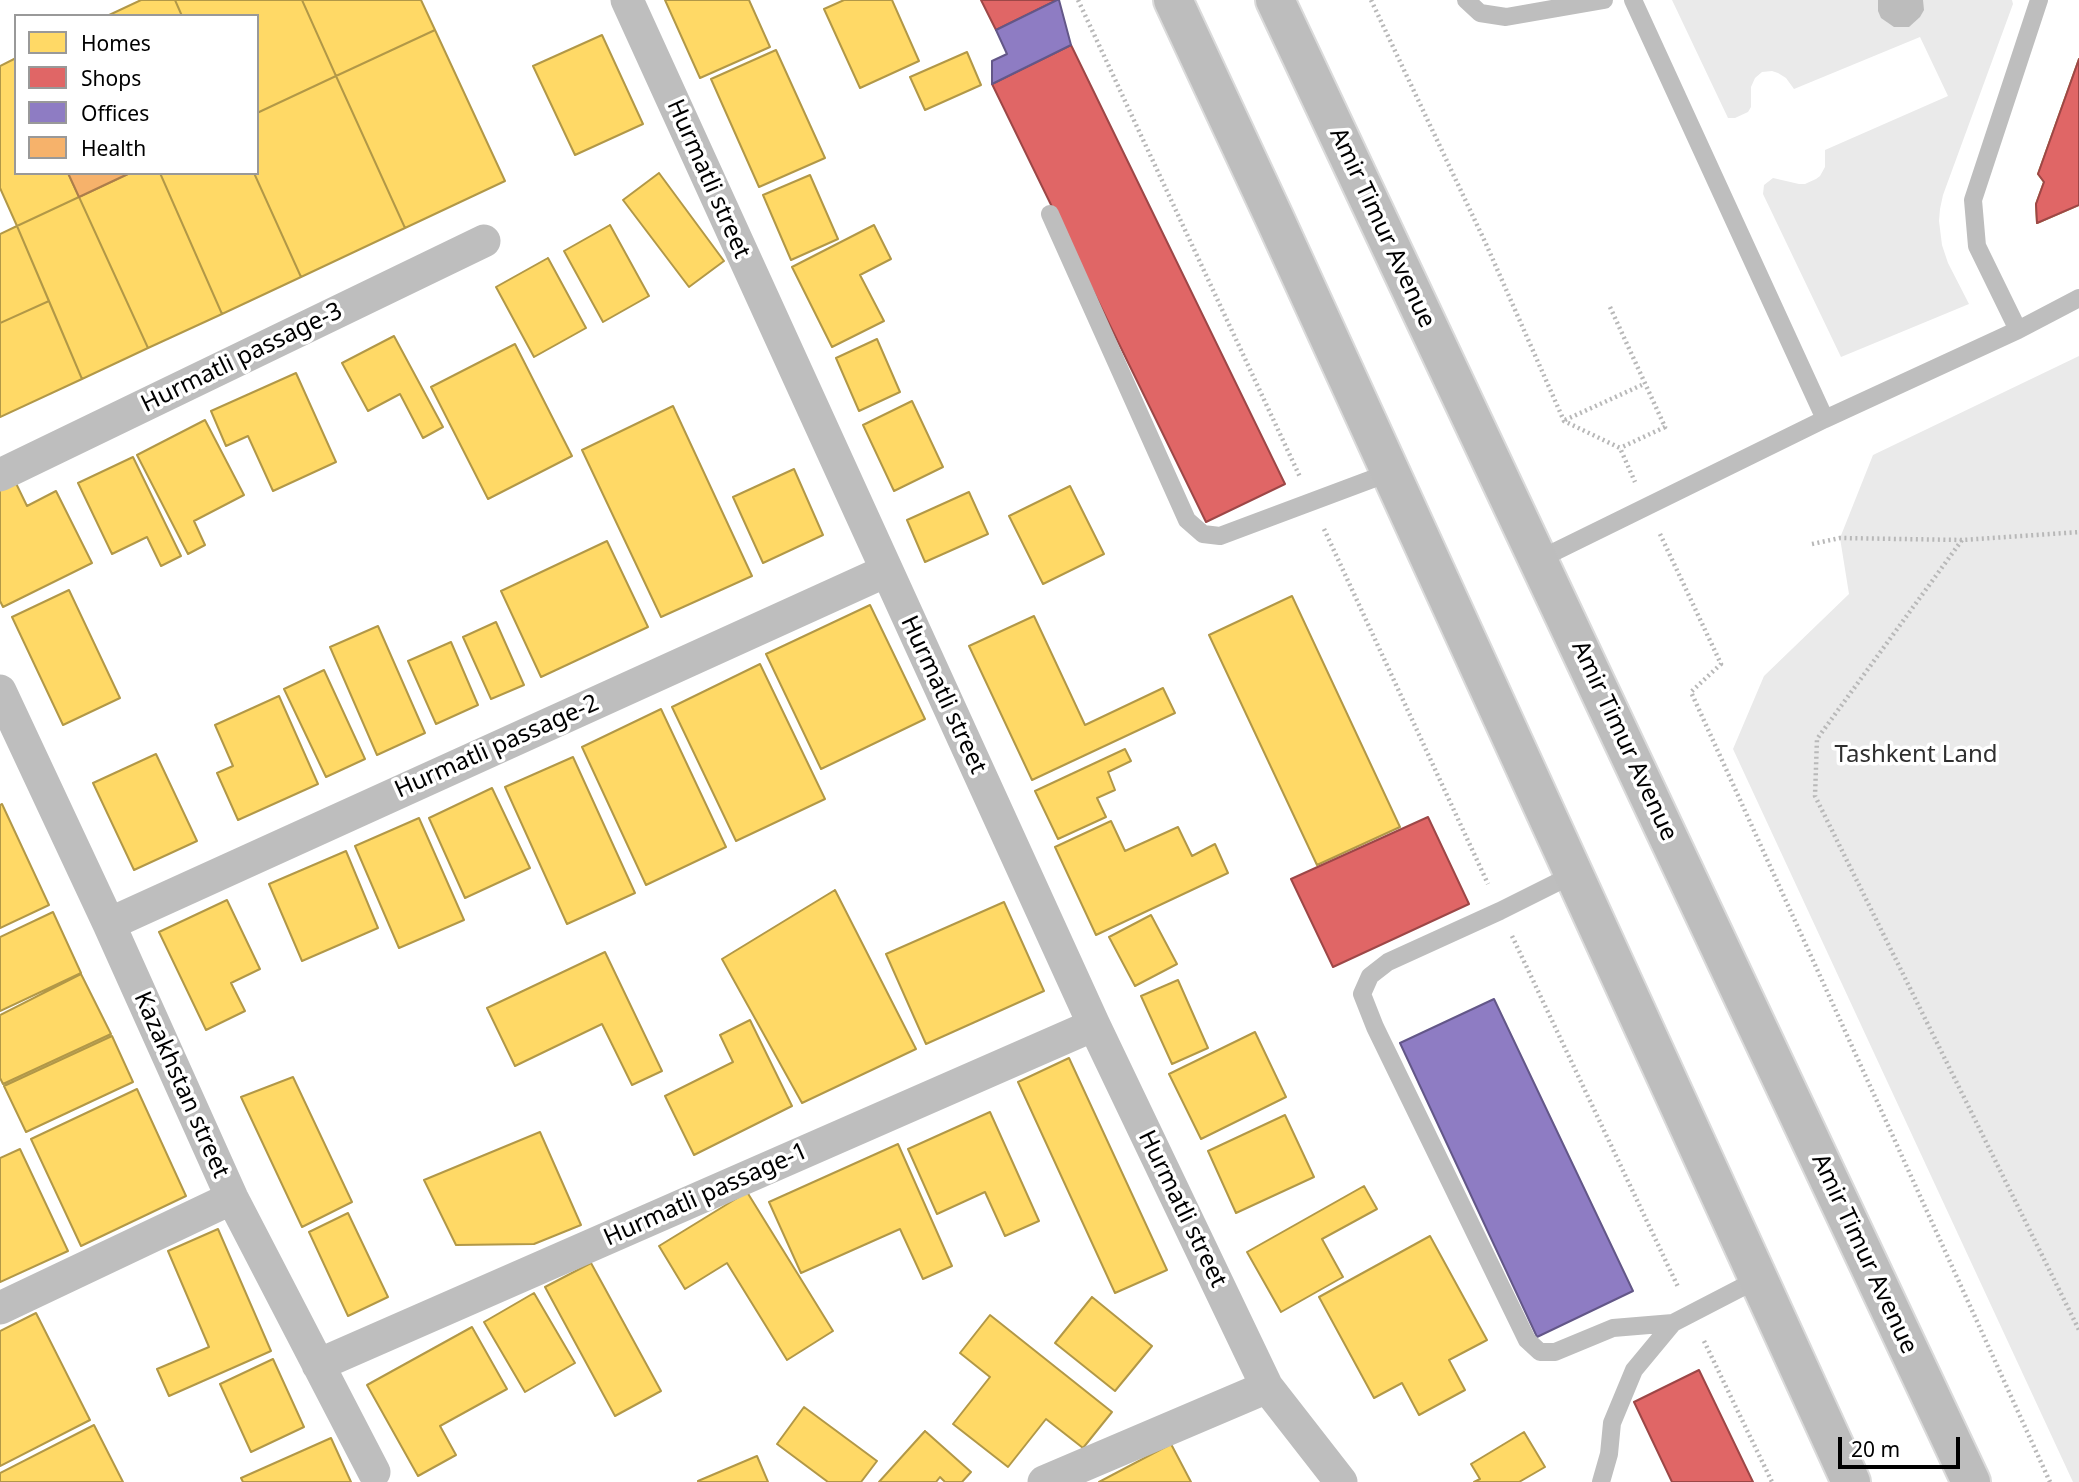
<!DOCTYPE html>
<style>
body{margin:0}
#map{position:relative;width:2079px;height:1482px;overflow:hidden;background:#fff;font-family:"Noto Sans",sans-serif}
canvas{display:block}
.legend{position:absolute;left:14px;top:14px;width:245px;height:161px;box-sizing:border-box;background:#fff;border:2px solid #999;margin:0;padding:9px 12px;list-style:none;font-size:21px;color:#000}
.legend li{display:flex;align-items:center;gap:14px;height:35px}
.legend b{width:35px;border:2px solid #999}
.scale{position:absolute;left:1838px;top:1437px;width:122px;height:32px;box-sizing:border-box;border:4px solid #000;border-top:0;padding-left:9px;font-size:21px;line-height:24px;white-space:nowrap;color:#000;-webkit-text-stroke:5px #fff;paint-order:stroke}
</style>
<div id="map">
<canvas width="2079" height="1482"></canvas>
<ul class="legend">
<li><b style="height:19px;background:#ffd966"></b>Homes</li>
<li><b style="height:19px;background:#e06666"></b>Shops</li>
<li><b style="height:19px;background:#8e7cc3"></b>Offices</li>
<li><b style="height:19px;background:#f6b26b"></b>Health</li>
</ul>
<div class="scale">20 m</div>
</div>
<script>
const g = document.querySelector('canvas').getContext('2d');
g.lineJoin = 'round';
function fillPath(path, color) {
  g.fillStyle = color;
  g.fill(path, 'evenodd');
}
function shape(rows) {
  const path = new Path2D();
  for (const r of rows) {
    path.moveTo(r[0], r[1]);
    for (let i = 2; i < r.length; i += 2) path.lineTo(r[i], r[i + 1]);
  }
  return path;
}
function strokePath(path, color, width, dash) {
  g.strokeStyle = color;
  g.lineWidth = width;
  g.lineCap = dash ? 'butt' : 'round';
  g.setLineDash(dash || []);
  g.stroke(path);
}
function drawText(font, color, halo, rows, align = 'center') {
  g.font = font + ' "Noto Sans",sans-serif';
  g.lineWidth = 7;
  g.setLineDash([]);
  g.textBaseline = 'middle';
  g.strokeStyle = halo;
  g.fillStyle = color;
  for (const [text, x, y, turn = 0] of rows) {
    g.save();
    g.translate(x, y);
    g.rotate((+turn || 0) * Math.PI / 180);
    g.textAlign = isNaN(turn) ? turn : align;
    if (halo) g.strokeText(text, 0, 0);
    g.fillText(text, 0, 0);
    g.restore();
  }
}
const green = shape([
 [1672,0,2012,0,2013,4,1943,195,1940,209,1939,221,1942,245,1948,263,1969,304,1841,357,1763,194,1764,185,1773,178,1799,184,1805,184,1816,179,1820,176,1825,167,1825,150,1948,96,1920,37,1794,89,1786,78,1778,73,1772,71,1762,72,1755,78,1751,87,1751,107,1748,112,1735,118,1728,118],
 [2079,356,2079,1482,2073,1482,1733,749,1764,676,1849,594,1840,538,1873,455]
]);
const water = shape([
 [1878,0,1923,0,1924,10,1920,17,1909,27,1894,27,1881,18,1878,11]
]);
const homes = shape([
 [141,0,175,0,182,16,107,16,141,0],
 [175,0,302,0,336,76,257,113,257,16,182,16,175,0],
 [302,0,421,0,435,30,336,76,302,0],
 [665,0,749,0,770,47,700,78,665,0],
 [844,0,892,0,919,61,860,88,824,9,844,0],
 [435,30,505,181,405,228,336,76,435,30],
 [602,35,643,124,575,155,533,66,602,35],
 [776,50,825,158,759,187,711,79,776,50],
 [967,52,981,85,925,110,910,77,967,52],
 [16,58,16,173,68,173,79,197,17,226,0,188,0,66,16,58],
 [2079,59,2079,205,2037,223,2036,204,2044,182,2038,174,2079,59],
 [336,76,405,228,301,277,254,173,257,173,257,113,336,76],
 [130,173,160,173,222,314,148,348,79,197,130,173],
 [160,173,254,173,301,277,222,314,160,173],
 [659,173,724,261,689,287,623,200,659,173],
 [810,175,838,239,791,260,763,195,810,175],
 [79,197,148,348,82,379,17,226,79,197],
 [610,225,649,296,603,322,564,251,610,225],
 [874,225,891,259,860,275,884,321,832,347,792,267,874,225],
 [17,226,49,301,0,323,0,234,17,226],
 [548,258,586,328,534,357,496,287,548,258],
 [49,301,82,379,0,417,0,323,49,301],
 [394,336,443,427,423,438,400,394,368,411,342,363,394,336],
 [877,339,900,392,859,411,836,358,877,339],
 [515,344,572,456,488,499,431,387,515,344],
 [296,373,336,462,273,491,248,436,226,446,211,411,296,373],
 [912,401,943,467,894,491,863,425,912,401],
 [673,406,752,576,661,617,582,450,673,406],
 [205,420,244,495,194,521,205,545,188,554,137,455,205,420],
 [133,457,181,556,161,566,147,537,112,554,78,483,133,457],
 [794,469,823,535,763,563,733,497,794,469],
 [11,473,27,506,56,491,92,563,3,607,0,601,0,478,11,473],
 [1070,486,1104,554,1043,584,1009,516,1070,486],
 [969,492,988,534,925,562,907,520,969,492],
 [607,541,648,627,541,677,501,591,607,541],
 [69,590,120,698,63,725,12,617,69,590],
 [1292,596,1400,827,1317,865,1209,635,1292,596],
 [870,605,925,719,821,769,766,654,870,605],
 [1034,616,1085,725,1163,688,1175,713,1032,780,969,646,1034,616],
 [496,622,524,685,491,699,463,637,496,622],
 [378,626,425,733,377,755,330,647,378,626],
 [451,642,478,705,436,724,408,661,451,642],
 [760,664,825,799,736,841,672,707,760,664],
 [324,670,365,759,326,777,284,689,324,670],
 [279,696,318,784,238,820,217,773,233,766,215,725,279,696],
 [661,709,726,847,646,885,582,747,661,709],
 [1125,749,1131,761,1108,772,1115,790,1097,798,1106,817,1058,839,1035,791,1125,749],
 [156,754,197,841,134,870,93,783,156,754],
 [573,757,635,893,567,924,505,787,573,757],
 [492,788,530,868,465,898,429,818,492,788],
 [2,804,49,905,0,928,0,805,2,804],
 [419,818,464,920,399,948,355,846,419,818],
 [1111,821,1125,851,1178,827,1192,856,1215,844,1228,873,1096,935,1055,847,1111,821],
 [346,851,378,928,302,961,269,884,346,851],
 [835,890,916,1049,802,1103,722,959,835,890],
 [227,900,260,969,231,983,245,1011,206,1030,159,932,227,900],
 [1004,902,1044,991,926,1044,886,954,1004,902],
 [53,912,81,973,0,1011,0,937,53,912],
 [1151,915,1177,964,1135,986,1109,937,1151,915],
 [605,952,662,1071,632,1085,602,1024,515,1066,487,1008,605,952],
 [81,974,111,1034,3,1084,0,1078,0,1015,81,974],
 [1178,980,1208,1048,1172,1064,1141,996,1178,980],
 [750,1020,792,1106,694,1155,665,1096,733,1062,720,1035,750,1020],
 [1255,1032,1286,1097,1201,1139,1169,1074,1255,1032],
 [112,1036,133,1082,26,1132,4,1086,112,1036],
 [1069,1058,1167,1270,1115,1293,1018,1082,1069,1058],
 [293,1077,352,1202,302,1227,241,1097,293,1077],
 [137,1089,186,1196,81,1246,31,1139,137,1089],
 [990,1112,1039,1221,1005,1236,985,1192,937,1214,908,1149,990,1112],
 [1285,1115,1314,1177,1236,1213,1208,1151,1285,1115],
 [540,1132,581,1225,534,1244,456,1245,424,1180,540,1132],
 [898,1144,952,1266,923,1279,900,1229,801,1273,769,1202,898,1144],
 [20,1149,68,1251,0,1282,0,1158,20,1149],
 [1364,1186,1377,1209,1322,1239,1343,1277,1281,1312,1247,1252,1364,1186],
 [747,1192,833,1331,787,1360,727,1263,685,1289,659,1246,747,1192],
 [348,1213,388,1297,348,1316,309,1232,348,1213],
 [218,1229,271,1351,169,1396,157,1369,209,1347,168,1251,218,1229],
 [1430,1236,1487,1340,1449,1360,1465,1390,1419,1415,1402,1383,1374,1398,1319,1297,1430,1236],
 [591,1263,661,1391,615,1416,545,1287,591,1263],
 [534,1293,575,1363,525,1392,484,1322,534,1293],
 [1092,1297,1152,1346,1115,1391,1055,1343,1092,1297],
 [36,1313,90,1420,0,1466,0,1331,36,1313],
 [990,1315,1112,1412,1083,1448,1046,1419,1008,1467,953,1424,990,1377,960,1353,990,1315],
 [472,1327,507,1389,440,1426,456,1455,418,1476,367,1385,472,1327],
 [273,1359,304,1427,251,1452,220,1384,273,1359],
 [804,1407,877,1461,861,1482,828,1482,777,1444,804,1407],
 [94,1425,123,1482,0,1482,0,1473,94,1425],
 [925,1431,971,1472,962,1482,945,1482,940,1477,936,1482,879,1482,925,1431],
 [1524,1432,1545,1467,1519,1482,1474,1482,1480,1479,1471,1464,1524,1432],
 [331,1438,351,1482,243,1482,241,1478,331,1438],
 [1171,1444,1191,1482,1099,1482,1171,1444],
 [757,1456,768,1482,698,1482,698,1481,757,1456]
]);
const shops = shape([
 [981,0,1057,0,996,30,981,0],
 [1071,45,1285,484,1206,522,992,84,1071,45],
 [2079,59,2079,205,2037,223,2036,204,2044,182,2038,174,2079,59],
 [1428,817,1469,904,1333,967,1291,879,1428,817],
 [1699,1370,1753,1482,1672,1482,1634,1402,1699,1370]
]);
const offices = shape([
 [1057,0,1059,0,1071,45,992,84,992,61,1007,54,996,30,1057,0],
 [1494,999,1633,1291,1537,1337,1400,1043,1494,999]
]);
const health = shape([
 [68,173,130,173,79,197,68,173]
]);
const path = shape([
 [1078,0,1300,477],
 [1371,0,1486,244,1564,421,1620,448,1635,482],
 [1610,307,1665,427,1620,448],
 [1565,420,1644,384],
 [1324,529,1488,884],
 [1660,534,1721,664,1691,692,2050,1482],
 [1962,540,1817,739,1815,796,2079,1330],
 [1812,544,1840,538,1962,540,2079,532],
 [1512,936,1679,1289],
 [1704,1341,1772,1482]
]);
const lane = shape([
 [1466,0,1480,13,1506,17,1604,0],
 [1633,0,1825,419],
 [1050,214,1187,520,1203,534,1220,536,1391,472],
 [2018,330,1977,246,1973,200,2039,0],
 [1538,560,1825,419,2018,330,2079,298],
 [1574,874,1500,911,1388,962,1370,976,1362,994,1375,1027,1527,1340,1540,1352,1555,1352,1613,1328,1673,1323],
 [1601,1482,1609,1454,1612,1423,1634,1370,1673,1323,1758,1279]
]);
const street = shape([
 [627,0,1094,1025,1267,1387,1341,1482],
 [0,475,484,241],
 [0,691,109,924,232,1198,374,1472],
 [109,924,886,571],
 [0,1308,232,1198],
 [318,1365,1094,1025],
 [1044,1482,1267,1387]
]);
const primary = shape([
 [1173,0,1274,217,1851,1482],
 [1275,0,1971,1482]
]);
const streetNames = [
 ["Hurmatli street",708,179,66],
 ["Amir Timur Avenue",1382,228,65],
 ["Hurmatli passage-3",242,358,-26],
 ["Hurmatli street",943,695,65],
 ["Amir Timur Avenue",1624,741,65],
 ["Hurmatli passage-2",497,747,-24],
 ["Kazakhstan street",181,1085,66],
 ["Hurmatli passage-1",706,1195,-24],
 ["Hurmatli street",1182,1209,64],
 ["Amir Timur Avenue",1864,1254,65]
];
const parkNames = [
 ["Tashkent Land",1916,755]
];
fillPath(green, '#eaeaea');
fillPath(water, '#bcbcbc');
fillPath(homes, '#ffd966');
strokePath(homes, '#b29847', 2);
fillPath(shops, '#e06666');
strokePath(shops, '#9d4747', 2);
fillPath(offices, '#8e7cc3');
strokePath(offices, '#635788', 2);
fillPath(health, '#f6b26b');
strokePath(health, '#ac7d4b', 2);
strokePath(primary, '#dbdbdb', 42);
strokePath(path, '#b8b8b8', 4.5, [2, 3.5]);
strokePath(lane, '#bebebe', 18);
strokePath(street, '#bebebe', 33);
strokePath(primary, '#bdbdbd', 38);
drawText('24px', '#000', '#fff', streetNames);
drawText('24px', '#2f2f2f', '#fff', parkNames);
</script>
